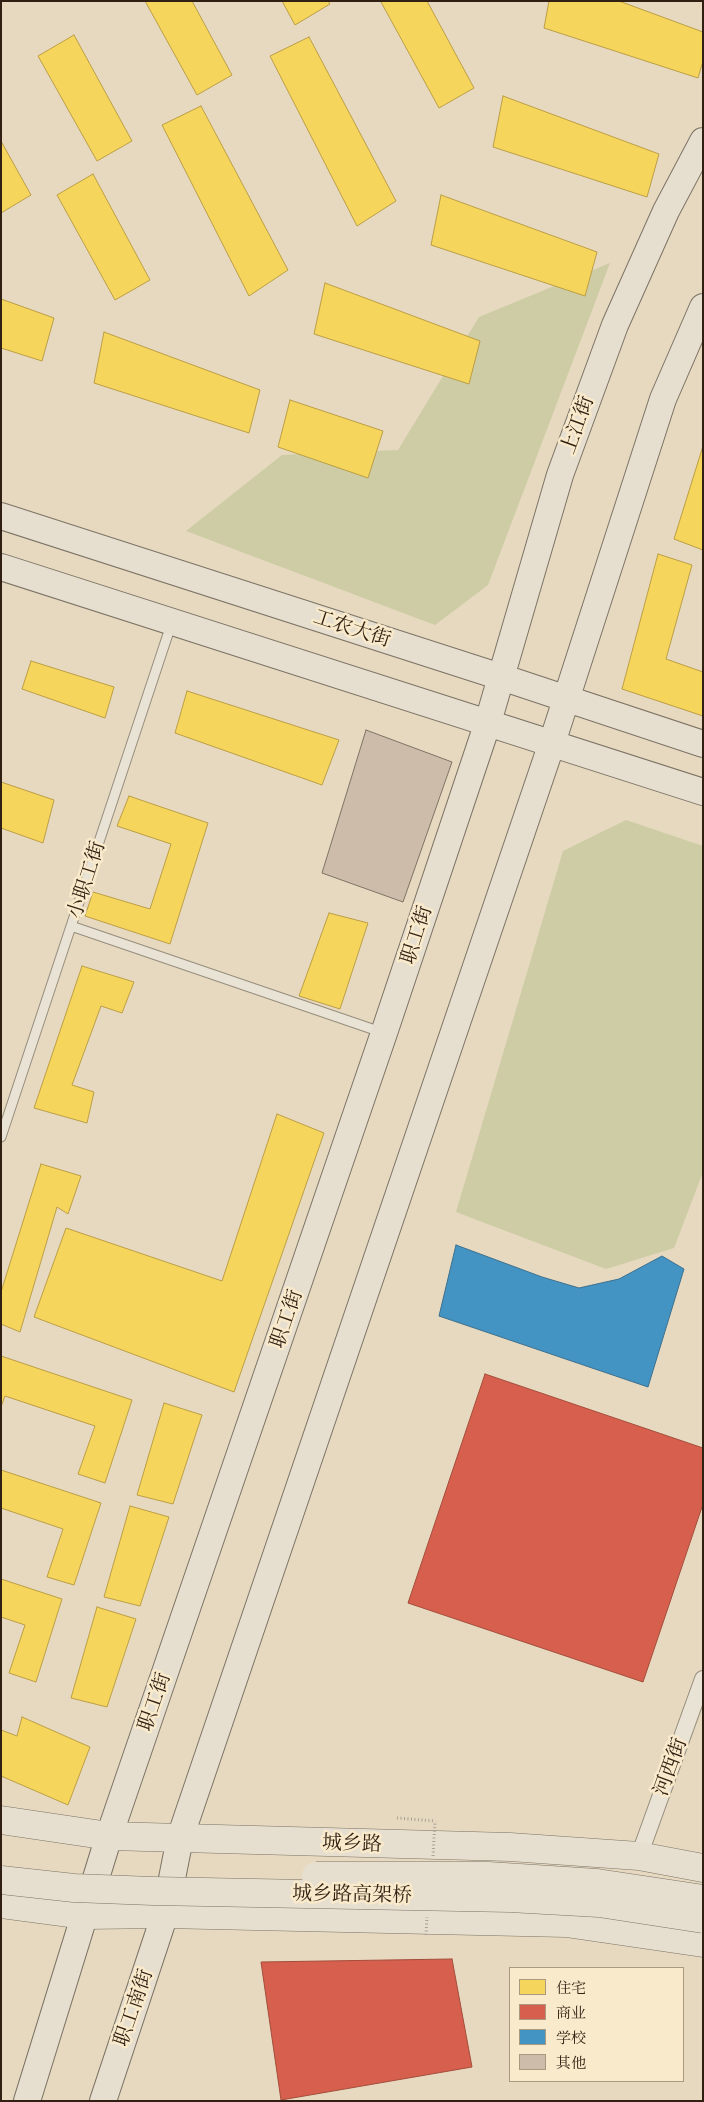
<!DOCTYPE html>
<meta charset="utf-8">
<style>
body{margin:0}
#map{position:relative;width:704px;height:2102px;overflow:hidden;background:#e6d9bf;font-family:"EB Garamond","Noto Serif SC",serif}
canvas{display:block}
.frame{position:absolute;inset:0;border:2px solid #301f12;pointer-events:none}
.legend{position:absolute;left:509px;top:1967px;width:175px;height:115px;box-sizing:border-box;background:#f9eacb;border:1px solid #a99981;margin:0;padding:6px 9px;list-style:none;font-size:15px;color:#301f12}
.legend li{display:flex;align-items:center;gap:10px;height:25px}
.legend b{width:25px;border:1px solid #a99981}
</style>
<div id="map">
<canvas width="704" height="2102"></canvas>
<div class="frame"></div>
<ul class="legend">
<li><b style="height:14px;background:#f6d55c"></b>住宅</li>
<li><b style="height:14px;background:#d6604d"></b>商业</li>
<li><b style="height:14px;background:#4393c3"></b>学校</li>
<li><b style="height:14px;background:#cebcaa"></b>其他</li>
</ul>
</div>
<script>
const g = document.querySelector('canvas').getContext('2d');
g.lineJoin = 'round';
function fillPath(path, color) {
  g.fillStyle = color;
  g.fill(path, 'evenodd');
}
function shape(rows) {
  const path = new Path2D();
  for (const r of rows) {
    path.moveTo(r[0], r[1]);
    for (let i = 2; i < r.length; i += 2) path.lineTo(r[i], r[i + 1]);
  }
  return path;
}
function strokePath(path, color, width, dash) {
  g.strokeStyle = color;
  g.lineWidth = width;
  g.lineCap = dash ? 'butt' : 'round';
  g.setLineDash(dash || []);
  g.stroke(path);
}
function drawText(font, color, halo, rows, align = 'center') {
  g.font = font + ' "EB Garamond","Noto Serif SC",serif';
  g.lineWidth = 5;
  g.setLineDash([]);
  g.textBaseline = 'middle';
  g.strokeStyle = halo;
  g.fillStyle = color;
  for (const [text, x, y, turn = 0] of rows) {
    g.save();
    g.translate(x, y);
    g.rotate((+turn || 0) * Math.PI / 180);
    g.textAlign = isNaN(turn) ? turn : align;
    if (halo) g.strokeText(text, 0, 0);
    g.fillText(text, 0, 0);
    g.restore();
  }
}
const green = shape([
 [610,263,488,585,435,625,186,531,282,455,398,450,479,317],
 [626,820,703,846,703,1172,674,1248,606,1269,456,1212,563,851]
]);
const homes = shape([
 [145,1,192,1,232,75,197,95,145,1],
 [282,1,328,1,330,4,295,25,282,1],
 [383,1,427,1,474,88,439,108,381,2,383,1],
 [549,1,619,1,703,32,703,61,698,78,544,28,549,1],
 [74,35,132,141,97,161,38,56,74,35],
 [309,37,396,201,357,226,270,56,309,37],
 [503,96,659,154,647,197,493,147,503,96],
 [201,106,288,270,249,296,162,125,201,106],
 [1,141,31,195,1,213,1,141],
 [93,174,150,280,115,300,57,195,93,174],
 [441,195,597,252,585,296,431,245,441,195],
 [325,283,480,341,469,384,314,334,325,283],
 [1,299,54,318,42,361,1,348,1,299],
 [104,332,260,390,249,433,94,383,104,332],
 [290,400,383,431,368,478,278,447,290,400],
 [703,446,703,550,674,539,703,446],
 [658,554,692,565,666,659,703,672,703,716,622,689,658,554],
 [31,661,114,687,105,718,22,689,31,661],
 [187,691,339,740,322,785,175,733,187,691],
 [1,782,54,800,43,843,1,828,1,782],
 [129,796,208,823,170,944,85,916,93,892,150,909,171,844,117,826,129,796],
 [329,913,368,923,340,1009,299,996,329,913],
 [82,966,134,982,122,1013,101,1006,72,1085,94,1092,87,1123,34,1108,82,966],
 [277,1114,324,1133,234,1392,34,1317,66,1228,222,1281,277,1114],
 [41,1164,81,1176,68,1214,57,1207,20,1332,1,1324,1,1292,41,1164],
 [1,1356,132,1400,105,1483,78,1474,95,1426,5,1396,1,1407,1,1356],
 [164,1403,202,1415,173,1504,137,1495,164,1403],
 [1,1470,101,1503,74,1585,47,1577,63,1529,1,1508,1,1470],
 [130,1506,169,1517,140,1606,104,1597,130,1506],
 [1,1579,62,1599,36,1682,9,1673,25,1625,1,1617,1,1579],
 [97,1607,136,1619,107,1707,71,1698,97,1607],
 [22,1717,90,1747,68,1805,1,1776,1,1730,17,1736,22,1717]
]);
const shops = shape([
 [485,1374,703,1448,703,1504,643,1682,408,1603,485,1374],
 [452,1959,472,2067,281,2100,261,1962,452,1959]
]);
const schools = shape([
 [456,1245,542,1277,579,1288,619,1279,662,1256,684,1269,648,1387,439,1316,456,1245]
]);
const building = shape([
 [366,730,452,762,403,902,322,873,366,730]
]);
const path = shape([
 [397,1818,435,1821]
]);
const lane = shape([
 [71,926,381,1032],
 [1,1137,171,625]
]);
const street = shape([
 [639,1856,703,1679]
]);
const primary = shape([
 [1,516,501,677,703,744],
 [1,567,703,792],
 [27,2101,109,1836,384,1033,488,722,560,475,615,325,666,211,703,141],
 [103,2101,165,1914,180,1838,552,743,663,399,703,307]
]);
const highway = shape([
 [1,1820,109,1836,510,1847,639,1856,703,1868],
 [1,1904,85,1915,165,1914,566,1923,703,1943]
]);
const pathBridge = shape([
 [433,1856,435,1821],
 [426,1935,427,1917]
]);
const highwayBridge = shape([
 [316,1876,488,1876,597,1883,703,1899],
 [1,1880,74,1888,153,1891,510,1898,599,1903,703,1919]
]);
const streetNames = [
 ["上江街",578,425,-70],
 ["工农大街",352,629,18],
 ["小职工街",87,880,-72],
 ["职工街",417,935,-72],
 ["职工街",287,1319,-71],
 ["职工街",155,1702,-71],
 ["河西街",671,1767,-70],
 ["城乡路",352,1844,2],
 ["城乡路高架桥",352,1895,1],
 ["职工南街",134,2008,-71]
];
fillPath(green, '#cdcca4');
fillPath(homes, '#f6d55c');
strokePath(homes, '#bb9e46', 1);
fillPath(shops, '#d6604d');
strokePath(shops, '#a44c3b', 1);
fillPath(schools, '#4393c3');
strokePath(schools, '#3d708e', 1);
fillPath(building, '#cebcaa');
strokePath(building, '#7c7365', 1);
strokePath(lane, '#968d7c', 11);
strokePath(street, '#968d7c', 18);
strokePath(primary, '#7c7365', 28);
strokePath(highway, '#7c7365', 29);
strokePath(path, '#a7a095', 3, [1, 2.5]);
strokePath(lane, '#e9e3d6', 9);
strokePath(street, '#e9e3d6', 16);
strokePath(primary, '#e6decf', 26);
strokePath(highway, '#e6decf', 28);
strokePath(highwayBridge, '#7c7365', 29, []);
strokePath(pathBridge, '#a7a095', 3, [1, 2.5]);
strokePath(highwayBridge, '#e6decf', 28);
drawText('20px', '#301f12', '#f9eacb', streetNames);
</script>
